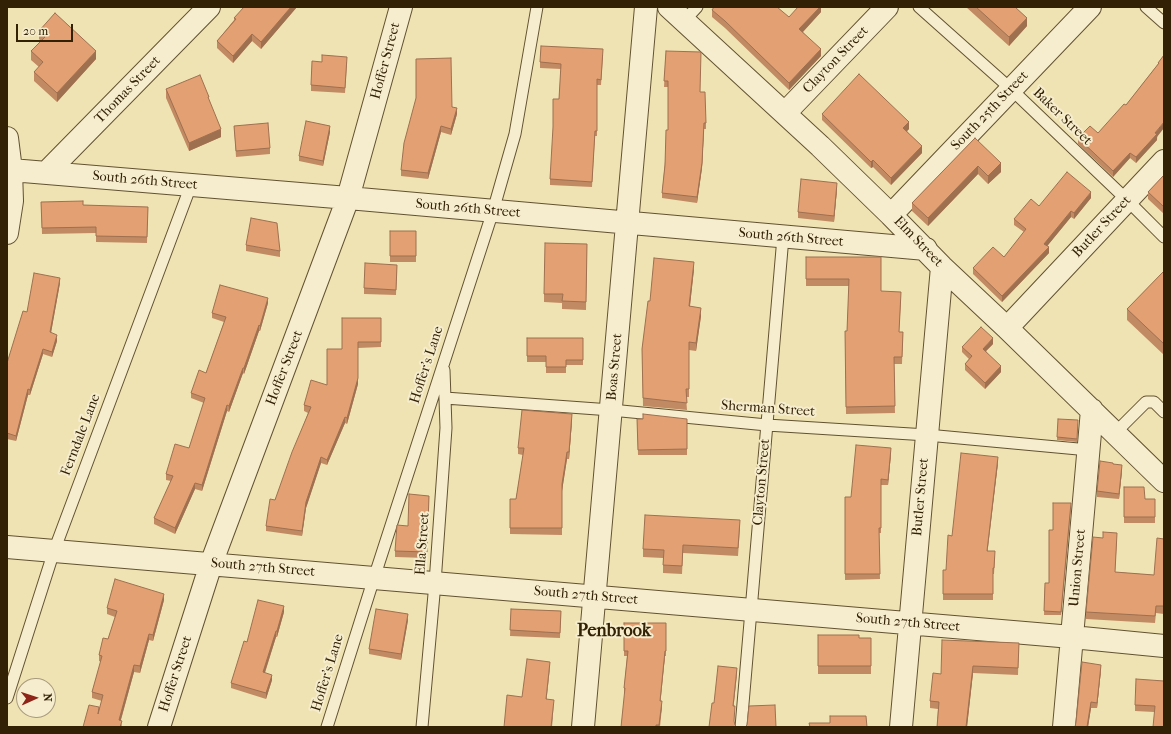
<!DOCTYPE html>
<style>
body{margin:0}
#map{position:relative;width:1171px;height:734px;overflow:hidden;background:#f0e3b3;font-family:"IM FELL French Canon",serif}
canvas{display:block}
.frame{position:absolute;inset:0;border:8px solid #332106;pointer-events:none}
.north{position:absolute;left:16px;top:678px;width:40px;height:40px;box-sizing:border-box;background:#f5edce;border:1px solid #a79b7e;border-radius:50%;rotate:87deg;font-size:11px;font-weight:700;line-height:16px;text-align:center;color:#332106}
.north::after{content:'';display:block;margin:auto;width:14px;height:18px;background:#8f2418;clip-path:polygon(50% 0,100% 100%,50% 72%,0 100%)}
.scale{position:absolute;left:16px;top:24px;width:57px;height:18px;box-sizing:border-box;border:2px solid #332106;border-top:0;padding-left:5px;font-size:12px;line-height:14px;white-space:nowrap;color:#332106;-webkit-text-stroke:3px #f5edce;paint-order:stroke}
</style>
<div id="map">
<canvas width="1171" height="734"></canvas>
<div class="frame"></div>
<div class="north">N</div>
<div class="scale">20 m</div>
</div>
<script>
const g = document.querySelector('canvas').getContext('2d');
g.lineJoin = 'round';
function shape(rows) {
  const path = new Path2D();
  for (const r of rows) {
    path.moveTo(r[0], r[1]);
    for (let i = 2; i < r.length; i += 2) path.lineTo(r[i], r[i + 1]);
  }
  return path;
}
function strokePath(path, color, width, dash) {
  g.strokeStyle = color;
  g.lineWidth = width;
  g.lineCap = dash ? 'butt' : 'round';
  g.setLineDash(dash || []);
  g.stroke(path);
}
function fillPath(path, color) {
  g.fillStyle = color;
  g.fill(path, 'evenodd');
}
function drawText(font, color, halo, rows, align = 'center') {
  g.font = font + ' "IM FELL French Canon",serif';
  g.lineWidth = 4;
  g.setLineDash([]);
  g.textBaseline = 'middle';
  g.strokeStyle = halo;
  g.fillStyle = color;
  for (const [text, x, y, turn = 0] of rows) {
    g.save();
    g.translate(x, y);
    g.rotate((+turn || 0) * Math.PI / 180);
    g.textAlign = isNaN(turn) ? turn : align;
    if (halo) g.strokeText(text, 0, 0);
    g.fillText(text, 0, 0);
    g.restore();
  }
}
const service = shape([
 [919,7,1011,89,1127,200,1164,237],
 [1146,7,1164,23],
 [684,21,697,7],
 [445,398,611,410,767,425,927,435,1089,450],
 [1115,433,1146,402,1154,402,1164,412],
 [7,698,54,551,191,185],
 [327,727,374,578,493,211,515,134,537,7],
 [422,727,435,583,446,428,444,370],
 [741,727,783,237]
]);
const minor = shape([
 [669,7,820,146,891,215,942,267,1007,328,1164,481],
 [785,113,887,7],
 [7,138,11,170,12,201,7,233],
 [11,170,348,198,926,249],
 [46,173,209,7],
 [891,215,1090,7],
 [1007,328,1164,161],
 [7,547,1072,637,1164,646],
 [159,727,211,564,348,198,401,7],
 [583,727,646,7],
 [901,727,942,267],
 [1064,727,1092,410]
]);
const wall = shape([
 [297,7,261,49,252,41,233,63,217,48,217,41,234,20,234,18],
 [821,7,821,12,803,32,821,56,789,90,725,28,712,17,712,10,789,17],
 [966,7,1015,7,1027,26,1009,46],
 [39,31,96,59,57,102,34,81,34,72,39,67,31,60,31,51,41,41,39,39],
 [666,51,700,92,706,123,706,129,704,129,702,168,697,203,662,198,662,193,668,130,668,87,664,87],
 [603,55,601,85,597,85,597,136,595,136,592,187,550,185,550,179,559,99,561,69,540,68,540,62],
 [1164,55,1157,140,1136,163,1130,158,1113,177,1078,144,1078,138,1098,133,1126,105,1158,64,1158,63],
 [322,62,347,62,345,93,311,91,311,85],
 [166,89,209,101,221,137,189,151,166,98],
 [452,107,457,114,451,135,441,132,428,179,401,176,401,170],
 [822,114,909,129,907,131,922,153,891,185,873,167,871,168,822,120],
 [234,126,270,148,270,154,236,157],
 [330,132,323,166,299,161,299,156],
 [975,138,1001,172,988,184,978,174,928,226,912,211,912,203],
 [1164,175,1164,214,1148,199,1148,192],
 [837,189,834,222,798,218,798,212],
 [1091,198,1074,219,1071,217,1047,246,1049,253,1002,302,973,274,973,268,1004,257,1024,232,1014,225,1014,219,1039,206],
 [41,202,83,205,148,207,147,243,96,242,96,233,42,234],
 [390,231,416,256,416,262,390,262],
 [587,244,586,310,562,309,562,303,544,302,544,294],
 [246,245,280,251,280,257,246,251],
 [806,257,881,291,901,300,899,332,903,332,902,364,894,364,895,413,846,414,845,331,847,331,849,286,806,286],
 [397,265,396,295,364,294,364,288],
 [694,269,690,306,701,316,696,351,689,350,689,397,686,397,687,410,643,406,642,349,650,301],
 [1164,271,1164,355,1127,320,1127,309],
 [60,283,51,333,57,341,52,357,43,354,30,395,28,395,16,441,7,439,7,363],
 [268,303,260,331,259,331,244,374,243,373,229,412,227,411,202,491,195,489,175,534,154,524,154,518,171,481,166,480,166,474,189,448,204,403,191,398,191,393,206,373,224,322,212,318,212,313],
 [381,318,381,347,358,348,358,384,347,424,345,423,327,465,321,463,306,508,302,536,266,531,266,526,275,500,308,413,304,411,304,405,327,385,342,349],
 [527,338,583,338,583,365,566,365,566,373,546,373,546,362,527,362],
 [993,344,986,351,1001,372,985,389,965,370,965,364,969,359,962,352,962,347],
 [637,419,687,419,687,455,638,455],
 [572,421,569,459,567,459,562,491,562,535,510,534,510,499,516,499,523,455,518,454,518,448],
 [1078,423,1077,442,1057,440,1057,437],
 [891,454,888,485,881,485,881,533,879,533,880,579,845,580,845,497,851,497],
 [998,463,987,551,995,557,994,574,993,574,993,600,943,600,943,570,946,570],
 [1113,464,1122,471,1119,499,1097,497,1097,491],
 [1124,487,1145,499,1155,499,1155,523,1124,523],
 [429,496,427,558,395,557,395,551,408,526],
 [1071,507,1061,615,1044,615,1045,583,1049,583,1053,530],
 [740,528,738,556,683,553,682,574,663,573,663,558,643,557,643,549],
 [1164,539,1164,614,1156,613,1155,623,1086,619,1086,612,1117,540,1115,572,1154,575],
 [164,600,153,641,149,640,140,673,134,672,121,720,122,727,99,710,102,701,92,698,92,692,101,662,99,661,99,655,108,639,115,617,107,614,107,608],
 [511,609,561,611,560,638,510,636],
 [284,612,277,637,276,637,265,673,272,680,266,699,231,688,231,683,247,642],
 [408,620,401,660,369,654,369,649],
 [624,623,666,623,666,656,665,656,660,701,662,707,660,727,621,727,625,694,624,693,624,688,627,656,624,656],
 [818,635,859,638,871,638,871,674,818,674],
 [1019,643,1018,675,973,673,967,727,937,727,938,709,930,708,930,701,941,674],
 [1101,670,1097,708,1091,708,1088,727,1075,727],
 [1164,681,1154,712,1135,711,1135,705]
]);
const shadedWall = shape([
 [291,7,297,7,261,49,261,42],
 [820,7,821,7,821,12,799,36,799,29],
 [1027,18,1027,26,1009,46,1009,37],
 [252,34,252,41,233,63,233,56],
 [821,49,821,56,789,90,789,83],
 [96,51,96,59,57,102,57,93],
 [457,108,457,114,451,135,451,129],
 [909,122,909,129,903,135,903,128],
 [1164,122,1164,128,1157,137,1157,140,1136,163,1136,157],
 [330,126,330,132,323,166,323,161],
 [441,126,441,132,428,179,428,173],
 [221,129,221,137,189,151,189,143],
 [704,129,702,168,697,203,697,197],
 [922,146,922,153,891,185,891,178],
 [1130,153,1130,158,1113,177,1113,171],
 [873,160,873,167,871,168,871,162],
 [1001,163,1001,172,988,184,988,176],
 [978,166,978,174,928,226,928,218],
 [837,183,837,189,834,222,834,216],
 [1091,192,1091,198,1074,219,1074,213],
 [1071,211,1071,217,1044,250,1044,244],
 [1049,247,1049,253,1002,302,1002,296],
 [694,262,694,269,689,314,689,306],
 [60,278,60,283,50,338,50,332],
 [268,298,268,303,260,331,260,326],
 [701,308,701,316,696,351,696,343],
 [259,325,259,331,244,374,244,368],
 [57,335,57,341,52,357,52,352],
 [993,338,993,344,983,354,983,349],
 [43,349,43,354,30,395,30,390],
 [1001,366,1001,372,985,389,985,383],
 [243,368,243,373,229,412,229,406],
 [358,378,358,384,347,424,347,418],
 [28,389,28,395,16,441,16,436],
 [227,405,227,411,202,491,202,485],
 [572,414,572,421,569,459,569,452],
 [345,417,345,423,327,465,327,460],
 [891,448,891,454,888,485,888,480],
 [567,452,567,459,562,491,562,484],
 [321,457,321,463,306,508,302,536,302,531,306,502],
 [998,457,998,463,987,556,987,551],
 [1122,465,1122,471,1119,499,1119,494],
 [195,483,195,489,175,534,175,528],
 [1071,503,1071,507,1061,615,1061,612],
 [164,594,164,600,153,641,153,635],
 [284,606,284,612,277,637,277,631],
 [408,614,408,620,401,660,401,654],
 [276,631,276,637,263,678,263,672],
 [149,634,149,640,140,673,140,666],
 [665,651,665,656,660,707,660,701],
 [550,662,550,667,546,705,546,699],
 [134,665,134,672,119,726,119,720],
 [1101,665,1101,670,1097,708,1097,703],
 [973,666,973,673,967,727,966,727],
 [737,668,737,674,733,712,733,706],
 [272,675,272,680,266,699,266,693],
 [554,700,552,727,551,727],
 [662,701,662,707,659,727,659,725],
 [1091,702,1091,708,1088,727,1087,727]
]);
const building = shape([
 [244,7,291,7,261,42,252,34,233,56,217,41,236,19,234,18,244,7],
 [714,7,777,7,789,17,798,7,820,7,799,29,821,49,789,83,725,21,712,10,714,7],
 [976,7,1015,7,1027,18,1009,37,976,7],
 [55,13,96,51,57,93,34,72,43,62,31,51,45,37,39,31,55,13],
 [541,46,603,49,601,80,597,79,597,131,595,131,592,182,550,179,553,127,553,99,559,99,561,64,540,62,541,46],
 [666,51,701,52,700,92,705,92,706,123,704,123,702,163,697,197,662,193,665,165,666,130,668,130,668,81,664,81,666,51],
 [322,55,347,57,345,88,311,85,312,61,322,62,322,55],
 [1164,55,1164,122,1155,133,1157,134,1136,157,1130,153,1113,171,1078,138,1090,126,1098,133,1124,104,1126,105,1159,63,1158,63,1164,55],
 [451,58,452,107,457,108,451,129,441,126,428,173,401,170,404,143,416,98,416,59,451,58],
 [859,74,909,122,903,128,922,146,891,178,873,160,871,162,822,114,859,74],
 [200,75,209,97,208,97,221,129,189,143,166,89,200,75],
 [306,121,330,126,323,161,299,156,306,121],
 [268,123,270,148,236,151,234,126,268,123],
 [975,138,1001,163,988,176,978,166,928,218,912,203,975,138],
 [1067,172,1091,192,1074,213,1071,211,1044,244,1049,247,1002,296,973,268,993,247,1004,257,1026,229,1014,219,1031,199,1039,206,1067,172],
 [1164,175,1164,207,1148,192,1164,175],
 [801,179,837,183,834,216,798,212,801,179],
 [83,201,83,205,148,207,147,237,96,236,96,227,42,228,41,202,83,201],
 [251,218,277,223,280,251,246,245,251,218],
 [390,231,416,231,416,256,390,256,390,231],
 [545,243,587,244,586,302,562,301,563,294,544,294,545,243],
 [806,257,881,257,881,291,901,292,899,332,903,332,902,357,894,357,895,406,846,407,845,331,847,331,849,279,806,279,806,257],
 [654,258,694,262,689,306,701,308,696,343,689,342,689,389,686,389,687,403,643,398,642,349,648,301,650,301,654,258],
 [365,263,397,265,396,290,364,288,365,263],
 [1164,271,1164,344,1127,309,1164,271],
 [34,273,60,278,50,332,57,335,52,352,43,349,30,390,28,389,16,436,7,433,7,363,23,311,27,312,34,273],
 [220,285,268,298,260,326,259,325,244,368,243,368,229,406,227,405,202,485,195,483,175,528,154,518,173,476,166,474,175,444,189,448,205,398,191,393,199,370,206,373,226,317,212,313,220,285],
 [342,318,381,318,381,342,358,342,358,378,347,418,345,417,327,460,321,457,306,502,302,531,266,526,270,499,275,500,292,452,311,407,304,405,311,380,327,385,327,349,342,349,342,318],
 [981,327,993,338,983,349,1001,366,985,383,965,364,972,356,962,347,981,327],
 [527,338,583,338,583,360,566,360,566,367,546,367,546,356,527,356,527,338],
 [522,410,572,414,569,452,567,452,562,484,562,528,510,528,510,499,516,499,524,448,518,448,522,410],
 [643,414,687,419,687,449,638,450,637,419,643,419,643,414],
 [1058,419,1078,420,1077,439,1057,437,1058,419],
 [856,445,891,448,888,480,881,479,881,528,879,528,880,574,845,574,845,497,851,497,856,445],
 [961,453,998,457,987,551,995,551,994,568,993,568,993,594,943,594,943,570,946,570,948,535,952,536,961,453],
 [1100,461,1113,463,1113,464,1122,465,1119,494,1097,491,1100,461],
 [1124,487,1144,487,1145,499,1155,499,1155,517,1124,517,1124,487],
 [409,494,429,496,427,552,395,551,397,525,408,526,409,494],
 [1053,503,1071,503,1061,612,1044,611,1045,583,1049,583,1049,530,1053,530,1053,503],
 [645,515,740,520,738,548,683,545,682,566,663,565,664,550,643,549,645,515],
 [1103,532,1117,533,1115,572,1154,575,1157,538,1164,539,1164,606,1156,606,1155,616,1086,612,1093,537,1103,538,1103,532],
 [115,579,164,594,153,635,149,634,140,666,134,665,119,720,122,721,120,727,83,727,89,705,99,707,98,714,103,695,92,692,102,656,99,655,103,638,108,639,117,611,107,608,115,579],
 [258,600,284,606,277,631,276,631,263,672,272,675,266,693,231,683,244,641,247,642,258,600],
 [376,609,408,614,401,654,369,649,376,609],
 [511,609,561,611,560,633,510,630,511,609],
 [624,623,666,623,666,651,665,651,660,701,662,701,659,725,656,725,656,727,621,727,625,688,624,688,628,651,624,651,624,623],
 [818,635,859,635,859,638,871,638,871,666,818,666,818,635],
 [942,640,1019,643,1018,668,973,666,966,727,937,727,939,702,930,701,933,673,941,674,942,640],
 [527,659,550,662,546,699,554,700,551,727,504,727,507,695,522,697,527,659],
 [1082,662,1101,665,1097,703,1091,702,1087,727,1075,727,1076,722,1082,662],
 [718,666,737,668,733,706,735,706,734,721,735,725,737,727,709,727,712,703,714,703,718,666],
 [1136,679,1164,681,1164,727,1153,727,1155,706,1135,705,1136,679],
 [775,705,776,727,745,727,747,725,749,706,775,705],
 [830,716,866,716,867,727,810,727,809,723,830,723,830,716]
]);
const streetNames = [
 ["Clayton Street",836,60,-46],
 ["Hoffer Street",386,61,-75],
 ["Thomas Street",128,90,-46],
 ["South 25th Street",990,111,-46],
 ["Baker Street",1062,117,44],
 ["South 26th Street",145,181,5],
 ["South 26th Street",468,209,5],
 ["Butler Street",1102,227,-47],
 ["South 26th Street",791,238,5],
 ["Elm Street",918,242,46],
 ["Hoffer's Lane",427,365,-72],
 ["Boas Street",615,367,-85],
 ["Hoffer Street",285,368,-69],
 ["Sherman Street",768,409,4],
 ["Ferndale Lane",81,435,-69],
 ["Clayton Street",762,482,-85],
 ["Butler Street",921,497,-85],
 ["Ella Street",423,544,-86],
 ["South 27th Street",263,568,5],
 ["Union Street",1078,568,-85],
 ["South 27th Street",586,596,5],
 ["South 27th Street",908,623,5],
 ["Hoffer's Lane",328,673,-73],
 ["Hoffer Street",176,674,-72]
];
const districtNames = [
 ["Penbrook",614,632]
];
strokePath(service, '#625231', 13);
strokePath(minor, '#625231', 24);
strokePath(service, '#f5edce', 11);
strokePath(minor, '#f5edce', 22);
fillPath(wall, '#c28a63');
fillPath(shadedWall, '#9e7050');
fillPath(building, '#e2a073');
strokePath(building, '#9e7050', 1);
drawText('14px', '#332106', '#f5edce', streetNames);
drawText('bold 18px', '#332106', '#f5edce', districtNames);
</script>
